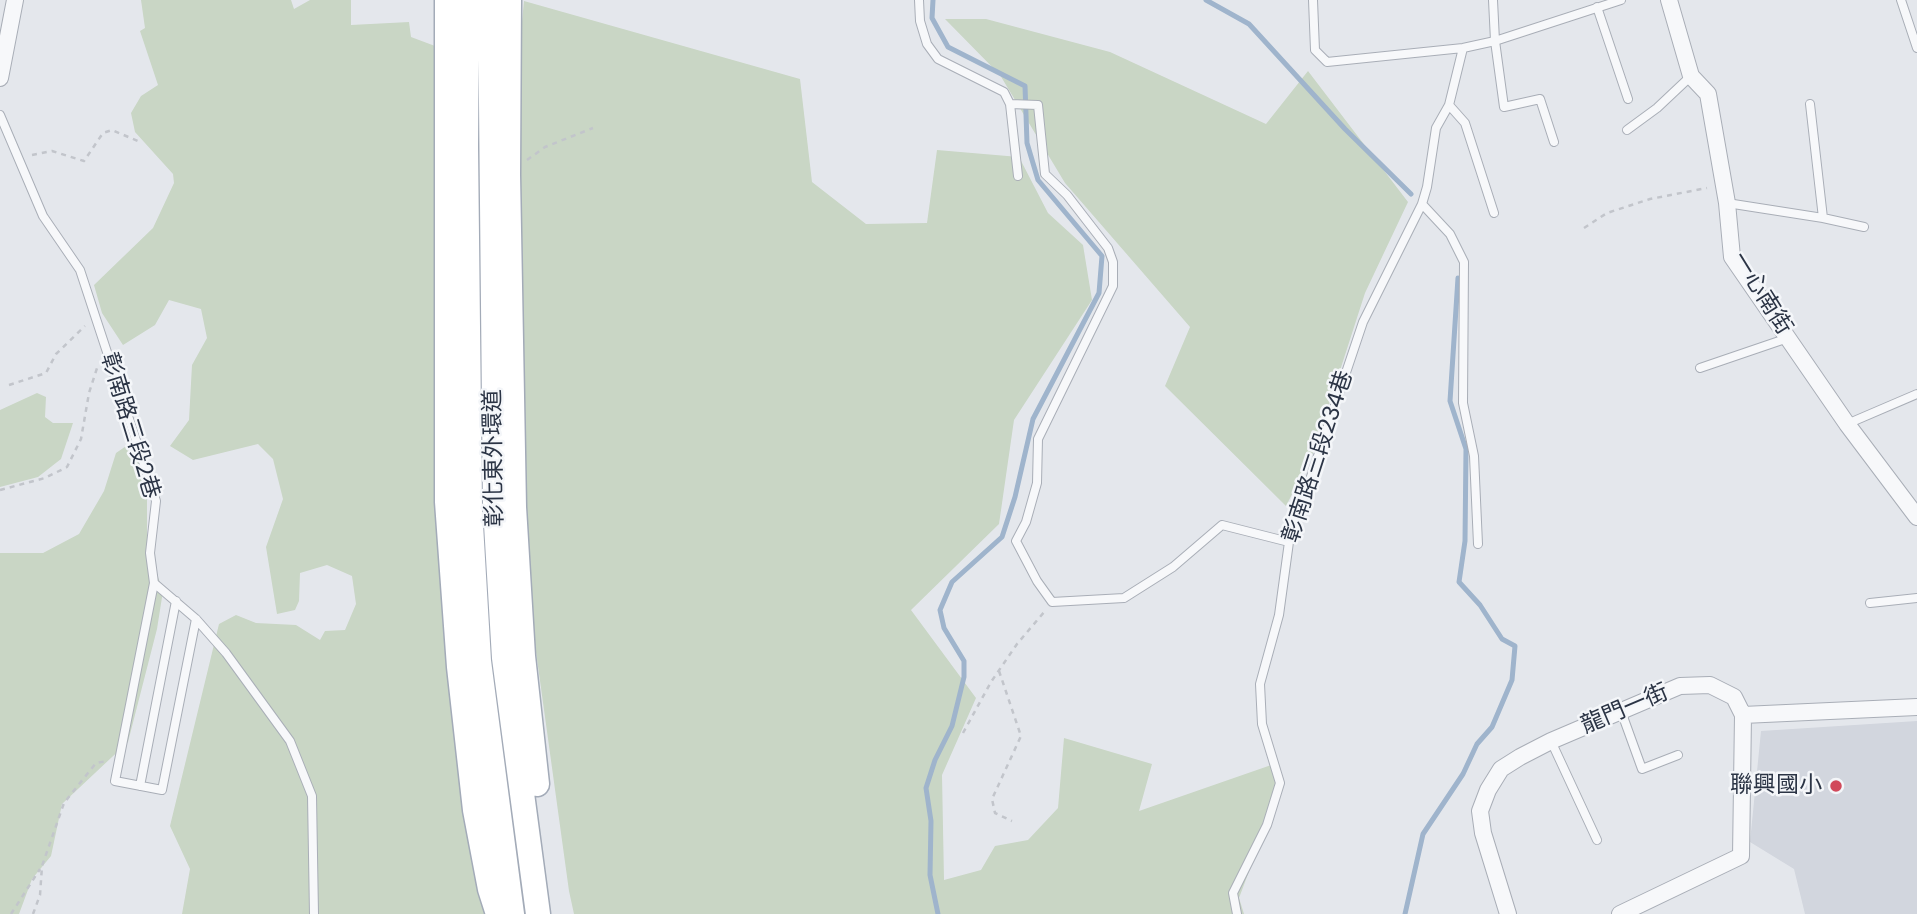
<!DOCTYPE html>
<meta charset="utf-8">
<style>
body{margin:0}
canvas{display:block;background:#e4e7ec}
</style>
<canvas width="1917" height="914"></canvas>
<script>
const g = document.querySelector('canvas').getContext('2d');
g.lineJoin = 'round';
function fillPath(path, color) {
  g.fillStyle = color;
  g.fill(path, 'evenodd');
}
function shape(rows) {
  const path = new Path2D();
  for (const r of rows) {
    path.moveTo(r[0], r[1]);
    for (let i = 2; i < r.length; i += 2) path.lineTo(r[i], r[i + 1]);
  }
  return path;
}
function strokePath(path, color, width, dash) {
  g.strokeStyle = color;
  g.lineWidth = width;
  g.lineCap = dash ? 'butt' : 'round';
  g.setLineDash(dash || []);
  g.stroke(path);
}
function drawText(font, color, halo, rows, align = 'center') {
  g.font = font + ' Poppins,"Noto Sans TC",sans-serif';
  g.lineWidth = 5;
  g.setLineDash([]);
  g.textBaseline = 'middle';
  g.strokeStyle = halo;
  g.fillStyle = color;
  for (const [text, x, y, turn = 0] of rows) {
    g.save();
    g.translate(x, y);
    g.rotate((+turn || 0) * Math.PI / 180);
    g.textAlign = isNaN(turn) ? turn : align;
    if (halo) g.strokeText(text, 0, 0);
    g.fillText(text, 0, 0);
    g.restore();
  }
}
const built = shape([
 [1917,721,1917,914,1805,914,1794,869,1750,842,1761,731]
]);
const green = shape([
 [141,0,291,0,294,9,310,0,351,0,351,25,409,22,411,37,435,46,493,914,182,914,190,869,170,826,219,624,236,615,256,623,296,625,320,640,325,631,345,630,356,604,352,576,327,565,300,573,299,601,295,610,277,614,266,547,283,499,273,459,258,444,193,460,170,446,189,420,192,365,207,338,201,309,169,300,155,325,123,345,102,313,94,285,153,228,174,183,173,174,135,132,131,113,141,96,158,85,140,31,145,28],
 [524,1,800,79,812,182,866,224,927,223,937,150,1019,157,1048,213,1083,245,1092,300,1014,420,999,524,911,610,976,698,942,775,944,880,981,870,995,846,1028,840,1058,808,1064,738,1152,764,1139,811,1277,763,1283,781,1239,898,1244,914,574,914,569,891,529,601,511,134],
 [945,19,986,19,1110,52,1266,124,1308,71,1408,202,1365,293,1314,451,1286,506,1165,386,1190,327,1065,183,1000,75],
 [37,393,46,397,45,417,53,423,73,423,61,459,38,477,0,487,0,410],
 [132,442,147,487,147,546,163,591,157,629,128,742,62,804,51,856,32,879,19,914,0,914,0,553,43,553,79,534,104,491,116,453]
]);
const stream = shape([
 [933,0,932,18,948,47,1025,86,1027,143,1038,180,1102,256,1099,293,1033,419,1015,497,1002,537,952,582,940,610,944,628,964,661,964,677,952,726,935,760,926,788,931,821,930,875,938,914],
 [1206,0,1249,24,1345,129,1411,194],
 [1405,914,1423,834,1463,774,1477,744,1492,727,1512,680,1515,646,1502,639,1480,605,1459,582,1465,541,1466,449,1450,401,1458,278]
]);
const path = shape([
 [32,155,52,151,84,161,103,133,112,130,140,142],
 [527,160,545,147,593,128],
 [1584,228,1607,213,1650,199,1707,188],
 [9,385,46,373,56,354,85,326],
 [0,490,45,478,67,467,81,439,89,393,98,365],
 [999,671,1021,736,992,799,995,813,1012,821],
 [963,733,991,682,1017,644,1045,611],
 [11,914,40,869],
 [33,914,40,895,42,866,64,803,96,763,107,761]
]);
const service = shape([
 [919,0,920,21,927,44,938,59,1004,92,1010,104,1038,105,1045,174,1067,195,1108,248,1113,262,1113,286,1038,439,1037,483,1026,522,1016,541,1037,581,1052,602,1124,598,1173,567,1222,525,1289,542],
 [1313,0,1315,50,1327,62,1463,48,1495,41,1621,0],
 [1493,0,1495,41,1504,107,1540,99,1554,142],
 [1901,0,1917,48],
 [1597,7,1628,99],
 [1010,104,1018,176],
 [1810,104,1823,218],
 [1449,105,1465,123,1494,213],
 [0,115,43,216,80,270,156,501,150,553,154,583,196,619,226,653,290,741,312,796,314,914],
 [1627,130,1657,108,1691,76],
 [1727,203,1823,218,1864,227],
 [1422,204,1450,234,1464,262,1463,403,1474,456,1478,544],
 [1700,368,1788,338],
 [1847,424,1917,394],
 [154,583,115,781,162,790,196,619],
 [1870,603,1917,598],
 [1621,711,1642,769,1678,755],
 [1551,741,1597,840],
 [140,786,176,601],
 [1237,914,1233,893,1267,825,1280,783,1262,724,1260,684,1279,615,1289,542,1363,322,1422,204,1427,187,1436,128,1449,105,1463,48]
]);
const minor = shape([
 [1669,0,1691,76,1708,94,1727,203,1732,257,1847,424,1917,517],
 [0,78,15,0],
 [1743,715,1917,707],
 [1508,914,1483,833,1480,811,1488,790,1501,769,1520,757,1551,741,1680,686,1710,685,1734,697,1743,715,1741,856,1620,914]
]);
const primary = shape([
 [447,0,447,502,459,667,475,810,490,889,498,914],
 [467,0,466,146,470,508,479,661,512,914],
 [490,0,495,507,504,658,538,914],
 [509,0,508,175,514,507,523,656,537,784]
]);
const markers = [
 [1836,786,7,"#d1495b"]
];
const streetNames = [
 ["一心南街",1761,294,58],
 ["彰南路三段2巷",129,426,73],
 ["彰南路三段234巷",1319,457,-72],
 ["彰化東外環道",495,458,-91],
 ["龍門一街",1625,710,-23]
];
const poiNames = [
 ["聯興國小",1822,786]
];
fillPath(built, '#d2d6de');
fillPath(green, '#c9d6c5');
strokePath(stream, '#9fb4cc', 5);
strokePath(service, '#a9aeb7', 10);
strokePath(minor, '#a9aeb7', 18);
strokePath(primary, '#a3abb8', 27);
strokePath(path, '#c2c5cb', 2.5, [5, 5]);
strokePath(service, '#f7f8fa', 8);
strokePath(minor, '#f7f8fa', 16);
strokePath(primary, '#fff', 24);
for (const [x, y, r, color] of markers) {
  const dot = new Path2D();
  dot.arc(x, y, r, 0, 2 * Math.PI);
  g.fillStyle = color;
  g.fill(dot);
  strokePath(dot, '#f4f6f9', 2.5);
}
drawText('23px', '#2b3445', '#f4f6f9', streetNames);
drawText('23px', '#2b3445', '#f4f6f9', poiNames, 'right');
</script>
